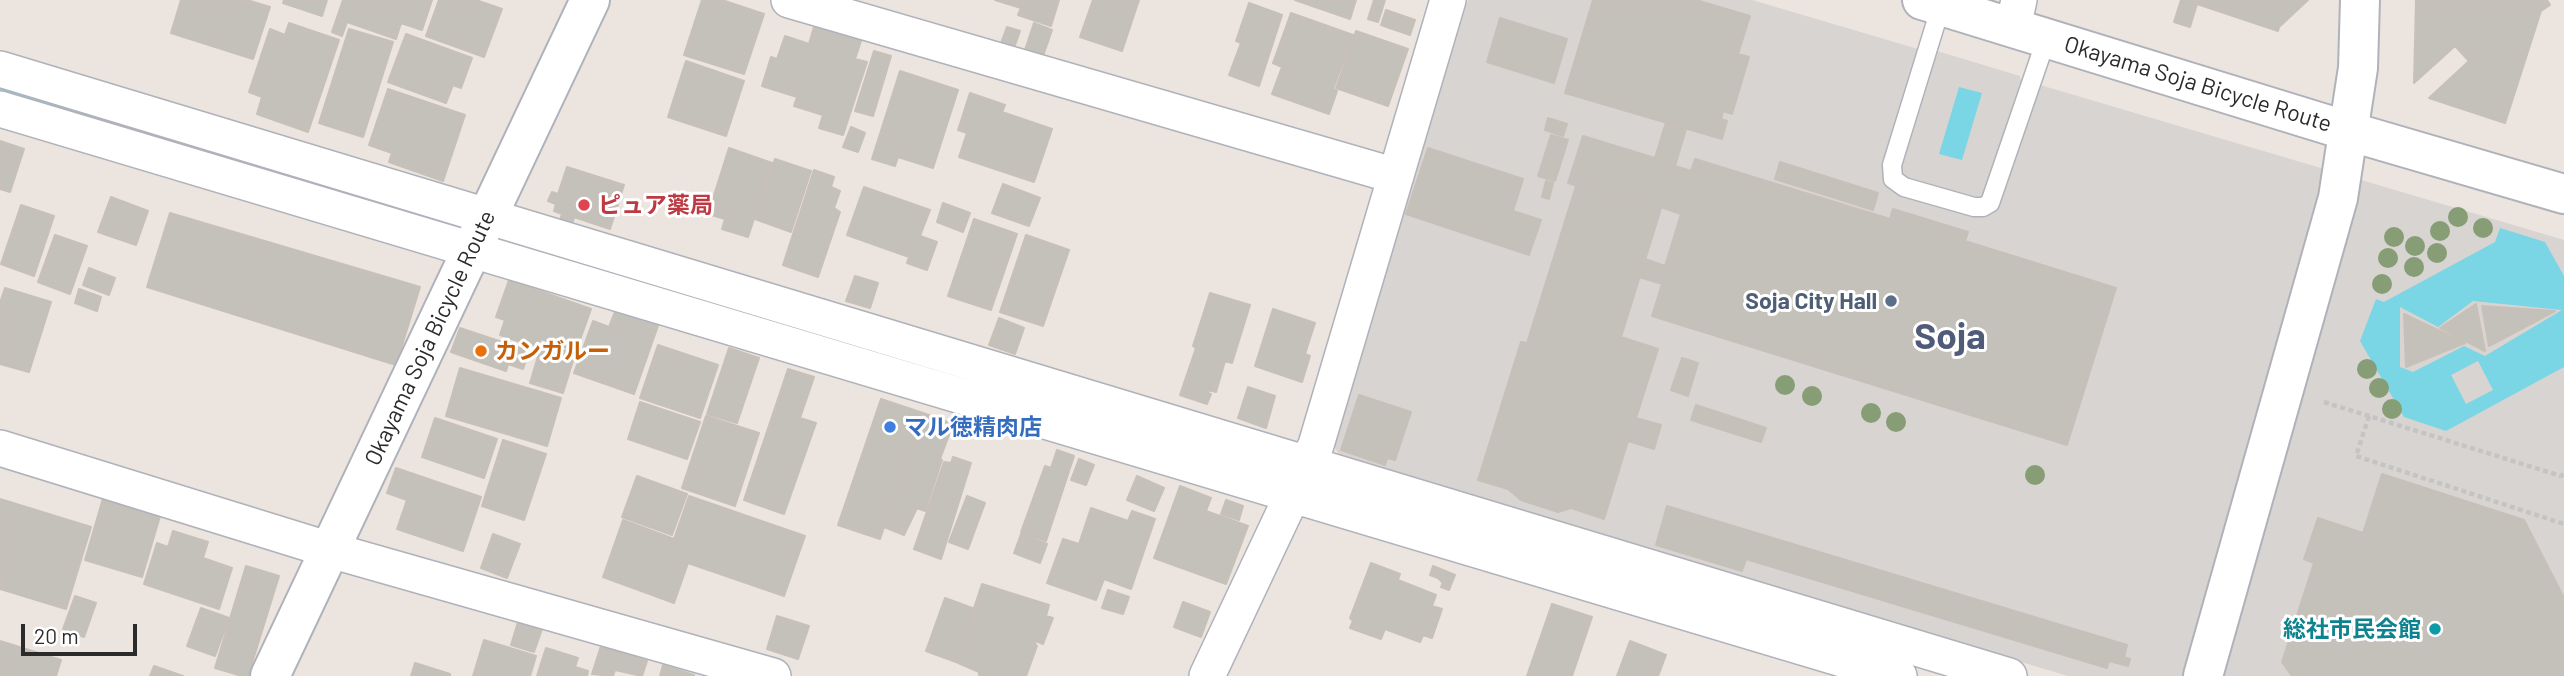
<!DOCTYPE html>
<meta charset="utf-8">
<style>
body{margin:0}
#map{position:relative;width:2564px;height:676px;overflow:hidden;background:#ece4de;font-family:Barlow,sans-serif}
canvas{display:block}
.scale{position:absolute;left:21px;top:624px;width:116px;height:32px;box-sizing:border-box;border:4px solid #2b2b2b;border-top:0;padding-left:9px;font-size:21px;line-height:24px;white-space:nowrap;color:#2b2b2b;-webkit-text-stroke:5px #fff;paint-order:stroke}
</style>
<div id="map">
<canvas width="2564" height="676"></canvas>
<div class="scale">20 m</div>
</div>
<script>
const g = document.querySelector('canvas').getContext('2d');
g.lineJoin = 'round';
function fillPath(path, color) {
  g.fillStyle = color;
  g.fill(path, 'evenodd');
}
function shape(rows) {
  const path = new Path2D();
  for (const r of rows) {
    path.moveTo(r[0], r[1]);
    for (let i = 2; i < r.length; i += 2) path.lineTo(r[i], r[i + 1]);
  }
  return path;
}
function strokePath(path, color, width, dash) {
  g.strokeStyle = color;
  g.lineWidth = width;
  g.lineCap = dash ? 'butt' : 'round';
  g.setLineDash(dash || []);
  g.stroke(path);
}
function drawText(font, color, halo, rows, align = 'center') {
  g.font = font + ' Barlow,"Noto Sans JP",sans-serif';
  g.lineWidth = 6;
  g.setLineDash([]);
  g.textBaseline = 'middle';
  g.strokeStyle = halo;
  g.fillStyle = color;
  for (const [text, x, y, turn = 0] of rows) {
    g.save();
    g.translate(x, y);
    g.rotate((+turn || 0) * Math.PI / 180);
    g.textAlign = isNaN(turn) ? turn : align;
    if (halo) g.strokeText(text, 0, 0);
    g.fillText(text, 0, 0);
    g.restore();
  }
}
const plaza = shape([
 [1468,0,1752,0,1935,54,1937,51,2020,76,2020,79,2564,240,2564,676,2068,676,1341,458,1333,444]
]);
const water = shape([
 [1959,87,1982,93,1962,160,1939,154],
 [2500,228,2545,242,2564,276,2564,367,2446,431,2404,417,2360,341,2376,299,2384,302,2495,242],
 [2473,301,2562,310,2485,356,2464,346,2413,372,2400,367,2400,307,2438,327],
 [2478,361,2493,390,2466,404,2451,375]
]);
const stream = shape([
 [0,88,457,226]
]);
const building = shape([
 [181,0,247,0,270,7,253,59,171,33,181,0],
 [284,0,327,0,322,16,283,3,284,0],
 [343,0,432,0,422,30,401,23,396,39,347,22,342,36,332,32,343,0],
 [439,0,476,0,502,9,484,57,426,36,439,0],
 [702,0,722,0,764,14,744,74,684,55,702,0],
 [995,0,1059,0,1051,26,1018,15,1021,8,995,0],
 [1093,0,1139,0,1122,51,1080,37,1093,0],
 [1295,0,1356,0,1350,19,1295,0],
 [1374,0,1385,0,1378,22,1368,19,1374,0],
 [1593,0,1696,0,1750,16,1738,54,1749,57,1732,114,1723,111,1721,119,1727,121,1722,139,1565,93,1593,0],
 [2181,0,2308,0,2279,27,2278,31,2197,4,2190,27,2174,22,2181,0],
 [2416,0,2547,0,2550,5,2541,11,2505,123,2429,98,2469,61,2455,46,2414,83,2416,0],
 [1249,3,1282,15,1259,86,1229,75,1241,43,1236,41,1249,3],
 [1386,10,1415,20,1410,35,1381,25,1386,10],
 [1291,13,1353,35,1333,89,1337,91,1329,114,1272,94,1282,67,1273,63,1291,13],
 [1500,18,1567,39,1554,83,1487,62,1500,18],
 [289,23,339,40,308,132,257,114,262,97,249,92,270,29,285,35,289,23],
 [1034,23,1052,30,1043,56,1025,50,1034,23],
 [814,27,861,41,855,59,867,62,843,135,819,128,823,115,794,106,797,97,762,86,771,57,777,59,785,36,809,44,814,27],
 [1007,27,1020,31,1014,48,1001,43,1007,27],
 [349,29,393,42,363,137,319,123,349,29],
 [1356,31,1408,49,1388,106,1336,88,1356,31],
 [406,34,472,58,461,88,453,85,446,103,388,82,406,34],
 [874,51,891,56,873,116,855,111,874,51],
 [686,61,744,81,726,136,668,117,686,61],
 [900,71,958,90,933,168,898,157,895,166,872,159,900,71],
 [388,89,465,115,443,181,389,162,392,153,369,145,388,89],
 [970,93,1005,105,1002,112,1052,129,1034,182,959,157,967,133,958,130,970,93],
 [1548,118,1567,124,1563,136,1545,130,1548,118],
 [1666,122,1686,129,1675,166,1691,171,1695,159,1890,219,1893,209,1968,232,1965,241,2116,288,2067,445,1652,316,1662,284,1639,277,1645,259,1665,266,1681,214,1661,207,1660,212,1568,183,1583,136,1655,158,1666,122],
 [851,127,865,133,858,152,843,147,851,127],
 [1551,135,1568,140,1555,181,1538,176,1551,135],
 [0,141,24,149,10,192,0,189,0,141],
 [729,148,772,163,748,237,722,229,725,219,708,214,729,148],
 [1428,148,1523,179,1513,211,1541,220,1529,255,1406,214,1428,148],
 [775,159,811,171,791,232,755,219,775,159],
 [1780,162,1878,193,1873,210,1775,179,1780,162],
 [567,167,624,185,610,229,574,217,572,225,560,220,562,214,554,211,556,204,548,201,552,192,558,194,567,167],
 [814,170,834,177,831,187,840,191,834,208,840,212,818,277,783,265,814,170],
 [1546,181,1553,183,1549,199,1542,197,1546,181],
 [1003,184,1040,198,1029,226,992,213,1003,184],
 [1576,186,1660,212,1621,337,1658,349,1636,418,1661,425,1654,449,1628,441,1604,519,1571,508,1558,512,1521,500,1508,489,1478,480,1521,342,1527,343,1576,186],
 [864,187,930,210,920,236,937,242,927,270,907,263,909,257,847,235,864,187],
 [111,197,148,211,136,245,98,232,111,197],
 [943,203,970,213,963,232,937,222,943,203],
 [21,205,54,216,34,276,1,264,21,205],
 [170,213,420,287,396,365,147,287,170,213],
 [974,219,1017,234,991,310,948,296,974,219],
 [55,235,87,246,70,294,38,282,55,235],
 [1026,235,1069,250,1043,326,1000,312,1026,235],
 [89,268,115,278,109,295,83,285,89,268],
 [855,276,878,283,870,308,846,301,855,276],
 [509,280,591,309,576,351,541,339,538,348,500,335,505,320,496,317,509,280],
 [5,288,51,302,29,372,0,364,0,303,5,288],
 [79,289,101,297,97,311,75,303,79,289],
 [1210,293,1250,305,1232,363,1225,361,1216,392,1209,390,1208,393,1211,394,1207,404,1180,395,1196,348,1193,346,1210,293],
 [2476,304,2485,351,2440,328,2476,304],
 [2482,306,2555,311,2489,346,2482,306],
 [616,309,659,323,634,394,574,373,593,321,609,327,616,309],
 [1273,309,1315,323,1305,354,1310,356,1302,382,1255,366,1273,309],
 [2404,314,2465,343,2406,367,2404,314],
 [999,318,1024,328,1015,354,989,345,999,318],
 [460,328,529,351,523,369,508,364,506,371,451,352,460,328],
 [542,343,575,354,563,393,530,383,542,343],
 [658,345,718,365,700,418,640,398,658,345],
 [729,348,759,358,737,423,707,414,729,348],
 [1682,358,1698,363,1688,396,1671,390,1682,358],
 [460,368,561,398,547,446,446,416,460,368],
 [788,369,814,377,800,418,816,423,784,514,744,500,788,369],
 [1248,387,1275,396,1266,428,1238,418,1248,387],
 [1359,395,1411,412,1395,460,1387,458,1385,465,1341,450,1359,395],
 [881,399,923,413,880,539,838,525,881,399],
 [640,402,700,422,687,459,628,439,640,402],
 [1696,405,1766,428,1761,442,1691,420,1696,405],
 [923,413,953,424,940,459,942,460,925,511,917,508,904,535,884,527,923,413],
 [706,416,759,433,735,506,682,488,706,416],
 [435,418,497,439,484,478,422,457,435,418],
 [503,440,546,454,524,520,482,506,503,440],
 [1057,450,1074,456,1046,541,1021,532,1045,466,1051,468,1057,450],
 [953,457,971,463,941,559,914,549,944,462,951,463,953,457],
 [1079,459,1094,465,1086,485,1071,480,1079,459],
 [396,468,481,497,463,551,397,529,407,500,387,493,396,468],
 [2382,474,2524,520,2564,598,2564,676,2292,676,2282,662,2314,563,2304,559,2318,518,2363,533,2382,474],
 [637,476,687,494,672,535,622,517,637,476],
 [1137,476,1164,488,1154,511,1127,500,1137,476],
 [1180,486,1211,498,1206,511,1248,526,1226,584,1154,558,1180,486],
 [104,495,161,513,142,577,85,560,104,495],
 [689,496,805,536,784,596,688,563,674,603,603,577,623,520,674,539,689,496],
 [967,496,985,503,968,549,949,542,967,496],
 [0,499,91,527,66,609,0,589,0,499],
 [1226,500,1243,506,1239,520,1221,514,1226,500],
 [1667,506,2127,645,2124,657,2130,659,2128,666,2109,661,2107,668,1746,559,1742,571,1656,545,1667,506],
 [1091,508,1128,521,1132,511,1155,519,1131,589,1104,579,1096,600,1047,583,1063,539,1079,544,1091,508],
 [173,531,208,542,203,558,232,568,219,609,144,584,157,543,168,547,173,531],
 [493,534,520,544,507,578,481,568,493,534],
 [1021,534,1047,544,1040,563,1014,553,1021,534],
 [1371,563,1400,574,1398,580,1436,595,1432,606,1442,609,1432,638,1423,635,1420,642,1385,629,1381,639,1350,628,1353,621,1350,618,1371,563],
 [246,566,279,576,248,676,242,676,215,668,246,566],
 [1433,566,1455,575,1449,590,1441,587,1443,583,1438,578,1430,575,1433,566],
 [982,584,1049,605,1046,616,1053,618,1043,644,1036,641,1035,644,1037,646,1026,676,983,676,979,675,979,672,956,662,982,584],
 [1108,590,1129,597,1123,614,1102,608,1108,590],
 [75,596,96,603,84,637,63,629,75,596],
 [945,598,975,609,956,662,926,651,945,598],
 [1183,602,1210,612,1201,637,1174,627,1183,602],
 [1552,604,1592,617,1572,676,1527,676,1552,604],
 [201,608,229,618,215,656,187,646,201,608],
 [777,616,809,626,798,659,767,649,777,616],
 [518,622,542,629,534,652,511,645,518,622],
 [484,640,536,656,530,676,473,676,484,640],
 [0,641,61,660,56,676,0,676,0,641],
 [1630,641,1666,655,1658,676,1617,676,1630,641],
 [601,646,647,661,642,676,615,670,613,676,592,674,601,646],
 [546,648,578,658,575,667,588,671,587,676,537,676,546,648],
 [415,663,450,674,450,676,411,676,415,663],
 [663,665,694,675,694,676,660,676,663,665],
 [154,666,183,676,150,676,154,666]
]);
const path = shape([
 [2324,402,2561,476,2564,474],
 [2369,416,2356,456,2564,524]
]);
const lane = shape([
 [1941,6,1892,165,1893,179,1904,187,1974,207,1983,207,1990,203,2047,37]
]);
const street = shape([
 [789,0,1396,176],
 [2013,27,2019,0],
 [0,69,2009,676],
 [0,109,1899,676],
 [0,448,330,550,773,676],
 [1207,676,1316,445,1448,0]
]);
const secondary = shape([
 [1922,0,2348,131,2564,194],
 [270,676,590,0],
 [2203,676,2338,198,2358,68,2360,0]
]);
const trees = [
 [2458,217],
 [2483,228],
 [2440,231],
 [2394,237],
 [2415,246],
 [2437,253],
 [2388,258],
 [2414,267],
 [2382,284],
 [2367,369],
 [1785,385],
 [2379,388],
 [1812,396],
 [2392,409],
 [1871,413],
 [1896,422],
 [2035,475]
];
const markers = [
 [584,205,7,"#e0444e"],
 [1891,301,7,"#5c6f8a"],
 [481,351,7,"#e8710a"],
 [890,427,7,"#3f7fe0"],
 [2435,629,7,"#0f9aa8"]
];
const streetNames = [
 ["Okayama Soja Bicycle Route",2198,84,17],
 ["Okayama Soja Bicycle Route",430,338,-65]
];
const healthNames = [
 ["ピュア薬局",598,205]
];
const serviceNames = [
 ["Soja City Hall",1877,301]
];
const foodNames = [
 ["カンガルー",495,351]
];
const shopNames = [
 ["マル徳精肉店",904,427]
];
const cultureNames = [
 ["総社市民会館",2421,629]
];
const townNames = [
 ["Soja",1950,337]
];
fillPath(plaza, '#d8d4d1');
fillPath(water, '#7ad5e5');
strokePath(stream, '#7ad5e5', 12);
fillPath(building, '#c4c0ba');
strokePath(building, '#c7c0b8', 2);
strokePath(lane, '#afb2ba', 21);
strokePath(street, '#afb2ba', 38);
strokePath(secondary, '#afb2ba', 42);
strokePath(path, '#c4c4c4', 4.5, [5, 3.5]);
strokePath(lane, '#fff', 18);
strokePath(street, '#fff', 35);
strokePath(secondary, '#fff', 38);
g.fillStyle = '#879d76';
for (const [x, y] of trees) {
  g.beginPath();
  g.arc(x, y, 10, 0, 2 * Math.PI);
  g.fill();
}
for (const [x, y, r, color] of markers) {
  const dot = new Path2D();
  dot.arc(x, y, r, 0, 2 * Math.PI);
  g.fillStyle = color;
  g.fill(dot);
  strokePath(dot, '#fff', 2.5);
}
drawText('23px', '#2b2b2b', '#fff', streetNames);
drawText('bold 23px', '#be3a42', '#fff', healthNames, 'left');
drawText('bold 23px', '#4e5e75', '#fff', serviceNames, 'right');
drawText('bold 23px', '#c56008', '#fff', foodNames, 'left');
drawText('bold 23px', '#366cbe', '#fff', shopNames, 'left');
drawText('bold 23px', '#0d838f', '#fff', cultureNames, 'right');
drawText('bold 37px', '#4f5b78', '#fff', townNames);
</script>
